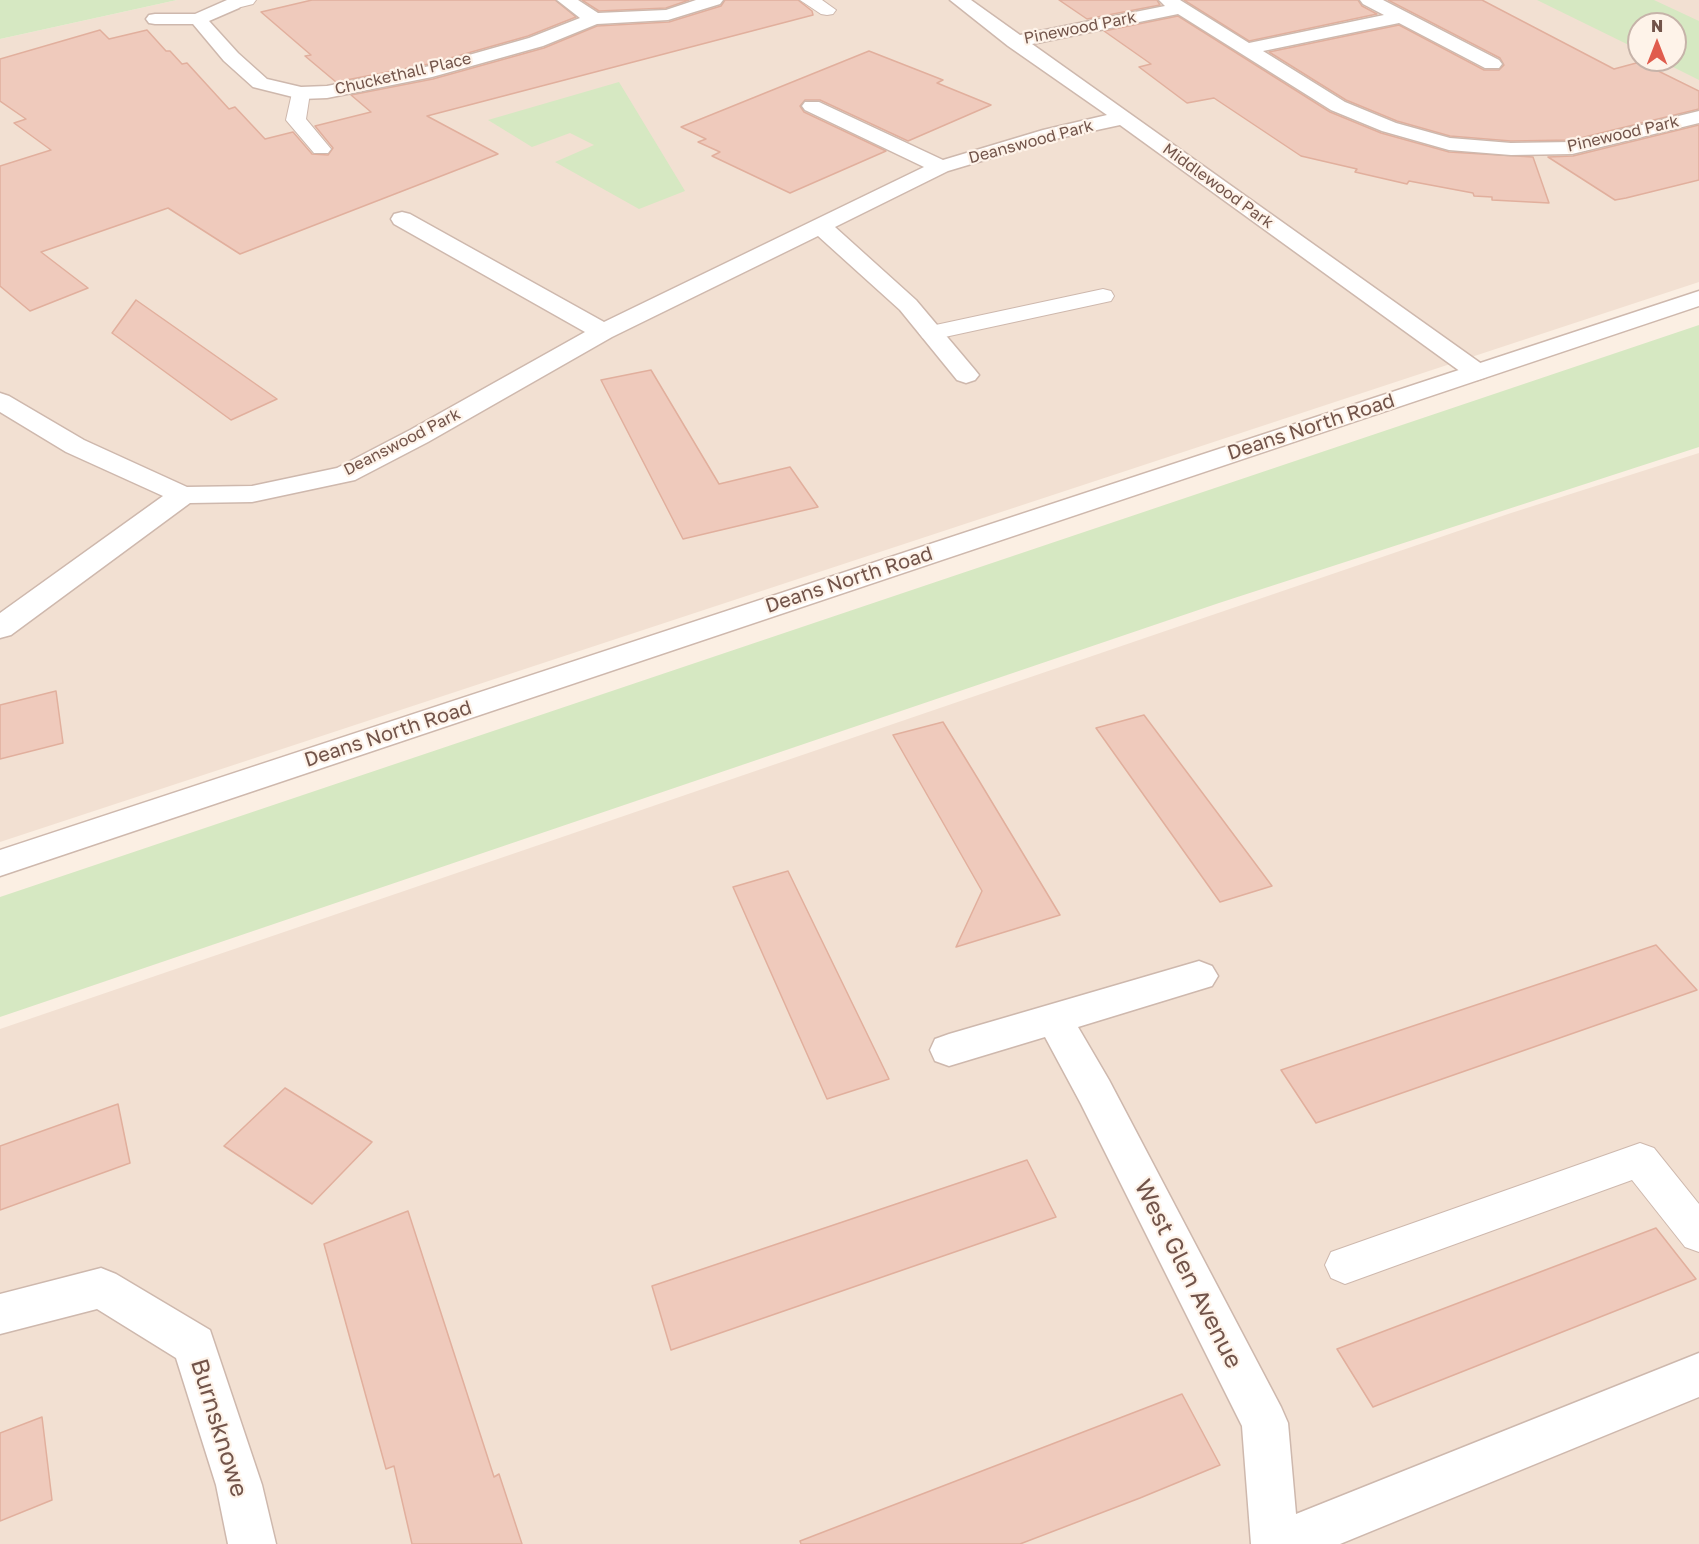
<!DOCTYPE html>
<style>
body{margin:0}
#map{position:relative;width:1699px;height:1544px;overflow:hidden;background:#fbefe3;font-family:"Golos Text",sans-serif}
canvas{display:block}
.north{position:absolute;left:1627px;top:12px;width:60px;height:60px;box-sizing:border-box;background:#fef3e9;border:2px solid #c6b3a9;border-radius:50%;rotate:0deg;font-size:16px;font-weight:700;line-height:24px;text-align:center;color:#72544a}
.north::after{content:'';display:block;margin:auto;width:21px;height:27px;background:#e05c4d;clip-path:polygon(50% 0,100% 100%,50% 72%,0 100%)}
</style>
<div id="map">
<canvas width="1699" height="1544"></canvas>
<div class="north">N</div>
</div>
<script>
const g = document.querySelector('canvas').getContext('2d');
g.lineJoin = 'round';
function fillPath(path, color) {
  g.fillStyle = color;
  g.fill(path, 'evenodd');
}
function shape(rows) {
  const path = new Path2D();
  for (const r of rows) {
    path.moveTo(r[0], r[1]);
    for (let i = 2; i < r.length; i += 2) path.lineTo(r[i], r[i + 1]);
  }
  return path;
}
function strokePath(path, color, width, dash) {
  g.strokeStyle = color;
  g.lineWidth = width;
  g.lineCap = dash ? 'butt' : 'round';
  g.setLineDash(dash || []);
  g.stroke(path);
}
function drawText(font, color, halo, rows, align = 'center') {
  g.font = font + ' "Golos Text",sans-serif';
  g.lineWidth = 4.5;
  g.setLineDash([]);
  g.textBaseline = 'middle';
  g.strokeStyle = halo;
  g.fillStyle = color;
  for (const [text, x, y, turn = 0] of rows) {
    g.save();
    g.translate(x, y);
    g.rotate((+turn || 0) * Math.PI / 180);
    g.textAlign = isNaN(turn) ? turn : align;
    if (halo) g.strokeText(text, 0, 0);
    g.fillText(text, 0, 0);
    g.restore();
  }
}
const residential = shape([
 [177,0,1699,0,1699,282,0,842,0,39],
 [1639,24,1675,24,1675,60,1639,60],
 [1699,453,1699,1544,0,1544,0,1029,1508,514]
]);
const green = shape([
 [0,0,177,0,0,39],
 [1537,0,1654,0,1699,21,1699,80,1659,60,1675,60,1675,24,1639,24,1639,50],
 [619,82,685,191,639,209,555,162,594,145,570,133,532,147,488,120],
 [1699,325,1699,447,1219,603,0,1017,0,897]
]);
const building = shape([
 [312,0,555,0,576,17,528,36,429,64,336,82,305,56,311,55,261,12,312,0],
 [582,0,689,0,666,8,599,11,582,0],
 [725,0,798,0,812,11,813,15,427,116,498,154,240,254,168,208,41,252,88,288,30,311,0,286,0,166,51,150,14,123,26,119,0,101,0,59,100,30,109,39,147,30,166,51,170,51,182,64,187,63,229,109,235,107,265,139,293,132,312,154,328,155,333,148,315,126,371,112,351,95,433,79,544,48,597,26,669,22,721,6,725,0],
 [1059,0,1157,0,1160,5,1087,19,1059,0],
 [1184,0,1358,0,1362,6,1377,14,1249,41,1184,0],
 [1388,0,1482,0,1614,69,1640,62,1699,91,1699,109,1572,140,1511,141,1450,136,1397,121,1346,100,1269,52,1399,25,1484,70,1499,70,1504,65,1500,58,1388,0],
 [1178,16,1330,112,1381,133,1449,152,1533,157,1549,203,1492,200,1492,197,1474,196,1473,193,1409,181,1407,184,1355,172,1357,169,1301,156,1214,98,1187,103,1139,67,1151,64,1104,31,1178,16],
 [869,51,943,80,937,83,991,105,908,141,820,100,805,100,800,106,804,112,886,151,790,193,712,156,720,152,698,142,706,139,681,127,869,51],
 [1699,125,1699,180,1626,198,1615,200,1548,157,1573,156,1699,125],
 [136,300,277,399,231,420,112,333,136,300],
 [651,370,719,484,790,467,818,507,683,539,601,380,651,370],
 [56,691,63,743,0,759,0,705,56,691],
 [1144,715,1213,807,1272,886,1220,902,1096,728,1144,715],
 [943,722,978,779,1060,915,956,947,982,891,893,735,943,722],
 [788,871,889,1079,827,1099,733,887,788,871],
 [1656,945,1697,990,1316,1123,1281,1070,1656,945],
 [285,1088,372,1142,312,1204,224,1146,285,1088],
 [118,1104,130,1163,0,1210,0,1146,118,1104],
 [1027,1160,1056,1217,671,1350,652,1286,1027,1160],
 [408,1211,494,1477,499,1474,522,1544,412,1544,394,1466,386,1469,324,1244,408,1211],
 [1656,1228,1696,1279,1373,1407,1337,1349,1656,1228],
 [1182,1394,1220,1465,1140,1498,1020,1544,801,1544,800,1541,1182,1394],
 [42,1417,52,1500,0,1521,0,1433,42,1417]
]);
const service = shape([
 [228,0,256,0,253,4,233,9,227,8,224,4,228,0],
 [800,0,822,0,836,10,833,14,827,15,821,14,800,0],
 [301,87,308,89,310,93,306,119,331,149,328,153,314,153,286,120,292,93,294,89,301,87],
 [1103,289,1111,291,1114,296,1111,301,931,340,923,338,919,333,923,328,931,326,1103,289],
 [1640,1143,1654,1148,1699,1204,1699,1252,1685,1247,1632,1180,1345,1284,1331,1278,1325,1265,1331,1252,1640,1143]
]);
const minor = shape([
 [227,0,239,0,242,4,239,8,209,21,238,53,267,79,301,87,327,86,430,66,529,38,580,18,557,0,578,0,598,13,666,10,696,0,723,0,720,4,668,20,597,24,543,46,432,77,327,98,301,99,253,87,224,61,193,24,155,24,149,23,146,19,149,15,155,14,195,14,227,0],
 [950,0,971,0,1020,35,1165,6,1159,0,1180,0,1249,43,1384,15,1363,4,1360,0,1383,0,1499,60,1502,64,1499,68,1485,68,1399,23,1263,51,1345,102,1396,123,1450,138,1511,143,1572,142,1699,111,1699,123,1572,154,1511,155,1449,150,1382,131,1331,110,1178,14,1032,44,1486,367,1490,372,1486,377,1477,380,1468,377,1120,125,1055,139,948,171,835,227,916,300,975,370,979,375,975,380,966,383,957,380,900,310,818,236,612,337,428,442,355,480,252,502,190,503,11,635,0,638,0,613,163,496,66,452,0,412,0,393,9,396,84,440,187,487,252,486,337,468,410,430,585,332,394,224,391,219,394,214,402,212,410,214,604,322,924,167,805,110,802,106,805,102,819,102,943,160,1043,130,1107,115,1008,46,950,0],
 [1199,961,1212,966,1218,976,1212,986,1078,1027,1109,1080,1281,1407,1288,1423,1296,1514,1699,1353,1699,1397,1340,1544,1251,1544,1242,1426,1081,1104,1045,1037,949,1066,935,1061,930,1050,935,1039,949,1034,1199,961],
 [101,1268,116,1274,210,1330,262,1485,276,1544,228,1544,216,1485,176,1358,97,1309,0,1334,0,1294,101,1268]
]);
const tertiary = shape([
 [1699,291,1699,306,0,876,0,850,1699,291]
]);
const farStreetnames = [
 ["Pinewood Park",1080,28,-11],
 ["Chuckethall Place",403,74,-13],
 ["Pinewood Park",1623,134,-13],
 ["Deanswood Park",1031,142,-15],
 ["Middlewood Park",1218,186,36],
 ["Deanswood Park",402,442,-27]
];
const streetNames = [
 ["Deans North Road",1311,427,-18],
 ["Deans North Road",849,580,-18],
 ["Deans North Road",388,734,-18]
];
const nearStreetnames = [
 ["West Glen Avenue",1188,1274,63],
 ["Burnsknowe",219,1428,73]
];
fillPath(residential, '#f2e0d2');
fillPath(green, '#d6e8c2');
fillPath(building, '#efcabc');
strokePath(building, '#e1af9d', 1.5);
strokePath(service, '#ceb8ad', 2);
strokePath(minor, '#ceb8ad', 3);
strokePath(tertiary, '#ceb8ad', 3);
fillPath(service, '#fff');
fillPath(minor, '#fff');
fillPath(tertiary, '#fff');
drawText('16px', '#72544a', '#fef3e9', farStreetnames);
drawText('20px', '#72544a', '#fef3e9', streetNames);
drawText('24px', '#72544a', '#fef3e9', nearStreetnames);
</script>
